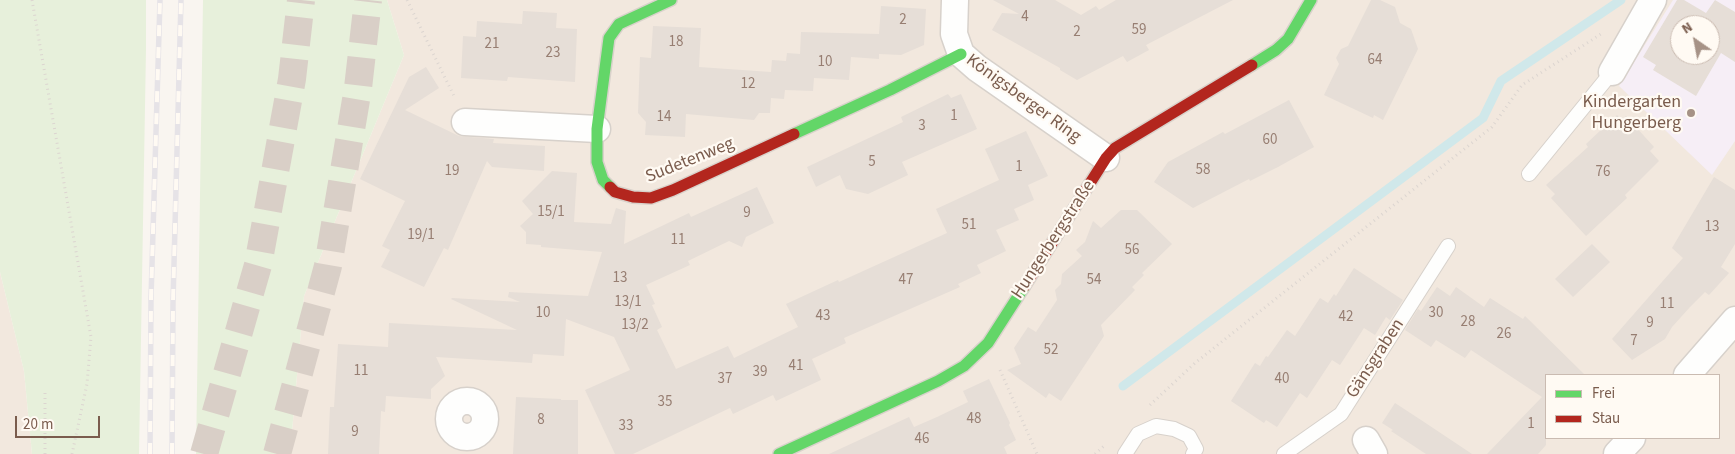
<!DOCTYPE html>
<meta charset="utf-8">
<style>
body{margin:0}
#map{position:relative;width:1735px;height:454px;overflow:hidden;background:#f9f5f0;font-family:"Source Sans 3",sans-serif}
canvas{display:block}
.legend{position:absolute;left:1545px;top:374px;width:175px;height:65px;box-sizing:border-box;background:#fffaf3;border:1px solid #cabbb1;margin:0;padding:6px 9px;list-style:none;font-size:15px;color:#7a5c4d}
.legend li{display:flex;align-items:center;gap:10px;height:25px}
.legend b{width:25px;border:1px solid #cabbb1}
.north{position:absolute;left:1670px;top:15px;width:50px;height:50px;box-sizing:border-box;background:#fffaf3;border:1px solid #cabbb1;border-radius:50%;rotate:327deg;font-size:14px;font-weight:700;line-height:20px;text-align:center;color:#7a5c4d}
.north::after{content:'';display:block;margin:auto;width:18px;height:22px;background:#a69286;clip-path:polygon(50% 0,100% 100%,50% 72%,0 100%)}
.scale{position:absolute;left:15px;top:416px;width:85px;height:22px;box-sizing:border-box;border:2px solid #7a5c4d;border-top:0;padding-left:6px;font-size:15px;line-height:18px;white-space:nowrap;color:#7a5c4d;-webkit-text-stroke:4px #fffaf3;paint-order:stroke}
</style>
<div id="map">
<canvas width="1735" height="454"></canvas>
<ul class="legend">
<li><b style="height:6px;background:#63d668"></b>Frei</li>
<li><b style="height:6px;background:#b3261e"></b>Stau</li>
</ul>
<div class="north">N</div>
<div class="scale">20 m</div>
</div>
<script>
const g = document.querySelector('canvas').getContext('2d');
g.lineJoin = 'round';
function fillPath(path, color) {
  g.fillStyle = color;
  g.fill(path, 'evenodd');
}
function shape(rows) {
  const path = new Path2D();
  for (const r of rows) {
    if (r.length === 3) {
      path.moveTo(r[0] + r[2], r[1]);
      path.arc(r[0], r[1], r[2], 0, 2 * Math.PI);
      continue;
    }
    path.moveTo(r[0], r[1]);
    for (let i = 2; i < r.length; i += 2) path.lineTo(r[i], r[i + 1]);
  }
  return path;
}
function strokePath(path, color, width, dash) {
  g.strokeStyle = color;
  g.lineWidth = width;
  g.lineCap = dash ? 'butt' : 'round';
  g.setLineDash(dash || []);
  g.stroke(path);
}
function drawText(font, color, halo, rows, align = 'center') {
  g.font = font + ' "Source Sans 3",sans-serif';
  g.lineWidth = 4.5;
  g.setLineDash([]);
  g.textBaseline = 'middle';
  g.strokeStyle = halo;
  g.fillStyle = color;
  for (const [text, x, y, turn = 0] of rows) {
    g.save();
    g.translate(x, y);
    g.rotate((+turn || 0) * Math.PI / 180);
    g.textAlign = isNaN(turn) ? turn : align;
    if (halo) g.strokeText(text, 0, 0);
    g.fillText(text, 0, 0);
    g.restore();
  }
}
const residential = shape([
 [387,0,1735,0,1735,454,290,454,304,296,404,55],
 [1680,25,1710,25,1710,55,1680,55],
 [1546,375,1719,375,1719,438,1546,438],
 [0,272,24,371,32,454,0,454]
]);
const education = shape([
 [1673,0,1735,0,1735,141,1712,175,1619,86],
 [1680,25,1710,25,1710,55,1680,55]
]);
const green = shape([
 [0,0,146,0,146,49,139,454,32,454,24,371,0,272],
 [203,0,387,0,404,55,304,296,290,454,196,454]
]);
const stream = shape([
 [1123,386,1483,118,1501,81,1621,0]
]);
const building = shape([
 [993,0,1055,0,1081,15,1096,6,1099,10,1116,0,1233,0,1146,45,1149,50,1127,62,1123,56,1077,80,1060,70,1060,68,992,30,1002,13,1019,14],
 [1371,0,1380,0,1395,7,1400,23,1411,29,1418,49,1383,120,1374,115,1373,118,1324,95,1339,64,1336,58,1341,49,1348,46],
 [1677,0,1684,0,1706,13,1715,0,1735,12,1735,62,1721,53,1696,96,1653,70,1656,65,1643,57],
 [1680,25,1710,25,1710,55,1680,55],
 [881,6,926,9,924,45,901,55,879,54,879,59,851,57,849,80,814,78,813,91,785,90,784,99,771,98,770,113,759,113,754,120,686,114,685,137,645,135,646,122,638,113,640,57,651,58,653,26,701,28,699,67,771,72,772,60,786,61,787,53,800,54,801,32,879,34],
 [523,11,557,13,556,28,577,29,575,82,508,77,507,81,461,78,463,36,476,37,477,21,522,24],
 [426,67,439,88,405,110,459,136,494,139,493,143,545,146,544,171,492,167,487,161,448,250,444,248,424,287,381,267,390,250,382,246,405,201,360,179,409,77],
 [948,94,951,98,961,94,977,129,902,162,908,175,868,194,846,189,840,175,816,187,807,167,903,122,901,117],
 [1289,100,1314,147,1278,167,1250,181,1249,179,1193,208,1154,182,1168,162,1223,132,1225,134],
 [1617,115,1622,120,1626,116,1654,147,1650,151,1659,161,1625,195,1627,198,1586,236,1551,198,1555,194,1546,185,1588,147,1586,144],
 [1026,131,1048,176,1028,185,1034,200,1014,209,1019,220,996,230,1006,251,977,265,981,273,958,284,960,287,844,338,846,343,812,359,821,380,776,401,773,395,733,414,730,408,633,454,615,454,585,390,630,370,614,337,566,319,564,356,533,354,532,363,436,357,445,376,431,389,431,399,386,396,385,412,381,411,379,454,328,454,330,407,334,407,338,344,388,347,389,323,517,330,451,299,452,298,520,302,508,297,509,292,588,296,602,252,541,247,541,245,526,244,526,232,520,226,533,214,522,201,552,171,577,173,574,222,611,224,616,208,626,211,624,244,689,213,691,217,757,187,774,223,746,237,742,247,729,241,688,261,690,265,646,285,655,304,652,305,662,327,657,330,676,369,728,346,734,358,798,327,786,304,838,280,839,282,947,233,936,209,999,180,985,149],
 [1714,177,1735,190,1735,244,1721,267,1729,273,1709,295,1705,292,1690,307,1672,327,1665,339,1632,360,1612,339,1683,258,1672,248],
 [1121,210,1137,210,1172,244,1142,273,1144,275,1132,287,1135,290,1101,325,1104,336,1061,401,1049,393,1046,398,1007,370,1021,364,1014,348,1028,327,1036,332,1057,300,1055,290,1061,284,1062,274,1082,256,1076,250,1085,242,1093,221,1101,228],
 [1592,244,1610,262,1573,297,1555,279],
 [1354,268,1403,300,1390,320,1386,317,1375,335,1364,328,1340,365,1332,360,1307,398,1300,393,1277,427,1266,420,1264,423,1231,401,1255,363,1260,366,1266,356,1268,357,1287,330,1295,336,1320,298,1328,303,1334,294,1336,296],
 [1437,287,1450,296,1456,287,1484,307,1490,298,1523,319,1525,316,1585,375,1546,375,1546,445,1538,454,1487,454,1542,397,1471,350,1465,358,1436,340,1431,347,1405,330,1418,309,1421,311],
 [989,379,1010,423,1009,425,1016,440,1004,447,1007,454,829,454,909,417,914,427,937,417,968,402,963,391],
 [516,397,561,399,561,400,578,400,578,454,513,454],
 [1395,403,1421,420,1472,454,1426,454,1391,431,1393,430,1382,423]
]);
const highwayTunnel = shape([
 [204,454,258,265,292,79,301,0],
 [277,454,328,266,358,88,368,0]
]);
const path = shape([
 [32,0,91,337,87,384,72,454],
 [407,0,455,98],
 [1000,370,1037,454],
 [1150,405,1195,363,1492,127,1522,85,1601,34],
 [45,454,45,393],
 [1095,454,1104,446]
]);
const lane = shape([
 [1529,174,1612,72],
 [1125,454,1138,434,1156,426,1174,429,1189,436,1196,449,1193,454],
 [1284,454,1341,414,1448,246]
]);
const street = shape([
 [955,0,954,34,961,54,977,68,1106,158],
 [1612,72,1653,0],
 [465,122,597,129],
 [1687,375,1735,320],
 [467,419,18],
 [1366,440,1374,454],
 [1617,454,1632,438]
]);
const fast = shape([
 [1252,65,1276,50,1288,39,1311,0],
 [794,134,890,90,961,54],
 [610,187,603,180,597,162,597,129,609,38,619,24,671,0],
 [779,454,938,381,964,366,988,343,1024,287]
]);
const jam = shape([
 [610,187,615,192,633,197,651,198,673,190,794,134],
 [1024,287,1106,158,1115,148,1252,65]
]);
const rail = shape([
 [150,454,151,298,160,0],
 [172,454,173,302,181,0]
]);
const markers = [
 [1691,113,5,"#a69286"]
];
const numberNames = [
 ["4",1025,18],
 ["2",903,21],
 ["59",1139,31],
 ["2",1077,33],
 ["18",676,43],
 ["21",492,45],
 ["23",553,54],
 ["64",1375,61],
 ["10",825,63],
 ["12",748,85],
 ["1",954,117],
 ["14",664,118],
 ["3",922,127],
 ["60",1270,141],
 ["5",872,163],
 ["1",1019,168],
 ["58",1203,171],
 ["19",452,172],
 ["76",1603,173],
 ["15/1",551,213],
 ["9",747,214],
 ["51",969,226],
 ["13",1712,228],
 ["19/1",421,236],
 ["11",678,241],
 ["56",1132,251],
 ["13",620,279],
 ["47",906,281],
 ["54",1094,281],
 ["13/1",628,303],
 ["11",1667,305],
 ["10",543,314],
 ["30",1436,314],
 ["43",823,317],
 ["42",1346,318],
 ["28",1468,323],
 ["9",1650,324],
 ["13/2",635,326],
 ["26",1504,335],
 ["7",1634,342],
 ["52",1051,351],
 ["41",796,367],
 ["11",361,372],
 ["39",760,373],
 ["37",725,380],
 ["40",1282,380],
 ["35",665,403],
 ["48",974,420],
 ["8",541,421],
 ["1",1531,425],
 ["33",626,427],
 ["9",355,433],
 ["46",922,440]
];
const streetNames = [
 ["Königsberger Ring",1023,99,36],
 ["Sudetenweg",690,161,-22],
 ["Hungerbergstraße",1054,240,-57],
 ["Gänsgraben",1376,359,-57]
];
const poiNames = [
 ["Kindergarten",1681,103],
 ["Hungerberg",1681,124]
];
fillPath(residential, '#f2e8de');
fillPath(education, '#f6eef6');
fillPath(green, '#e7f0db');
strokePath(stream, '#d0e8ea', 9);
fillPath(building, '#e6ded7');
strokePath(highwayTunnel, '#d9cfc7', 28, [28, 14]);
strokePath(lane, '#d7d1cb', 16);
strokePath(street, '#d7d1cb', 29);
strokePath(fast, '#d9d2cb', 14);
strokePath(jam, '#d9d2cb', 14);
strokePath(path, '#dcd5d0', 3, [1, 4]);
strokePath(lane, '#fefefd', 14);
strokePath(street, '#fefefd', 26);
strokePath(fast, '#63d668', 11);
strokePath(jam, '#b3261e', 11);
strokePath(rail, '#e6e3e7', 5.5);
strokePath(rail, '#fffaf3', 4, [11]);
for (const [x, y, r, color] of markers) {
  const dot = new Path2D();
  dot.arc(x, y, r, 0, 2 * Math.PI);
  g.fillStyle = color;
  g.fill(dot);
  strokePath(dot, '#fffaf3', 2);
}
drawText('15px', '#977e72', null, numberNames);
drawText('18px', '#7a5c4d', '#fffaf3', streetNames);
drawText('18px', '#7a5c4d', '#fffaf3', poiNames, 'right');
</script>
